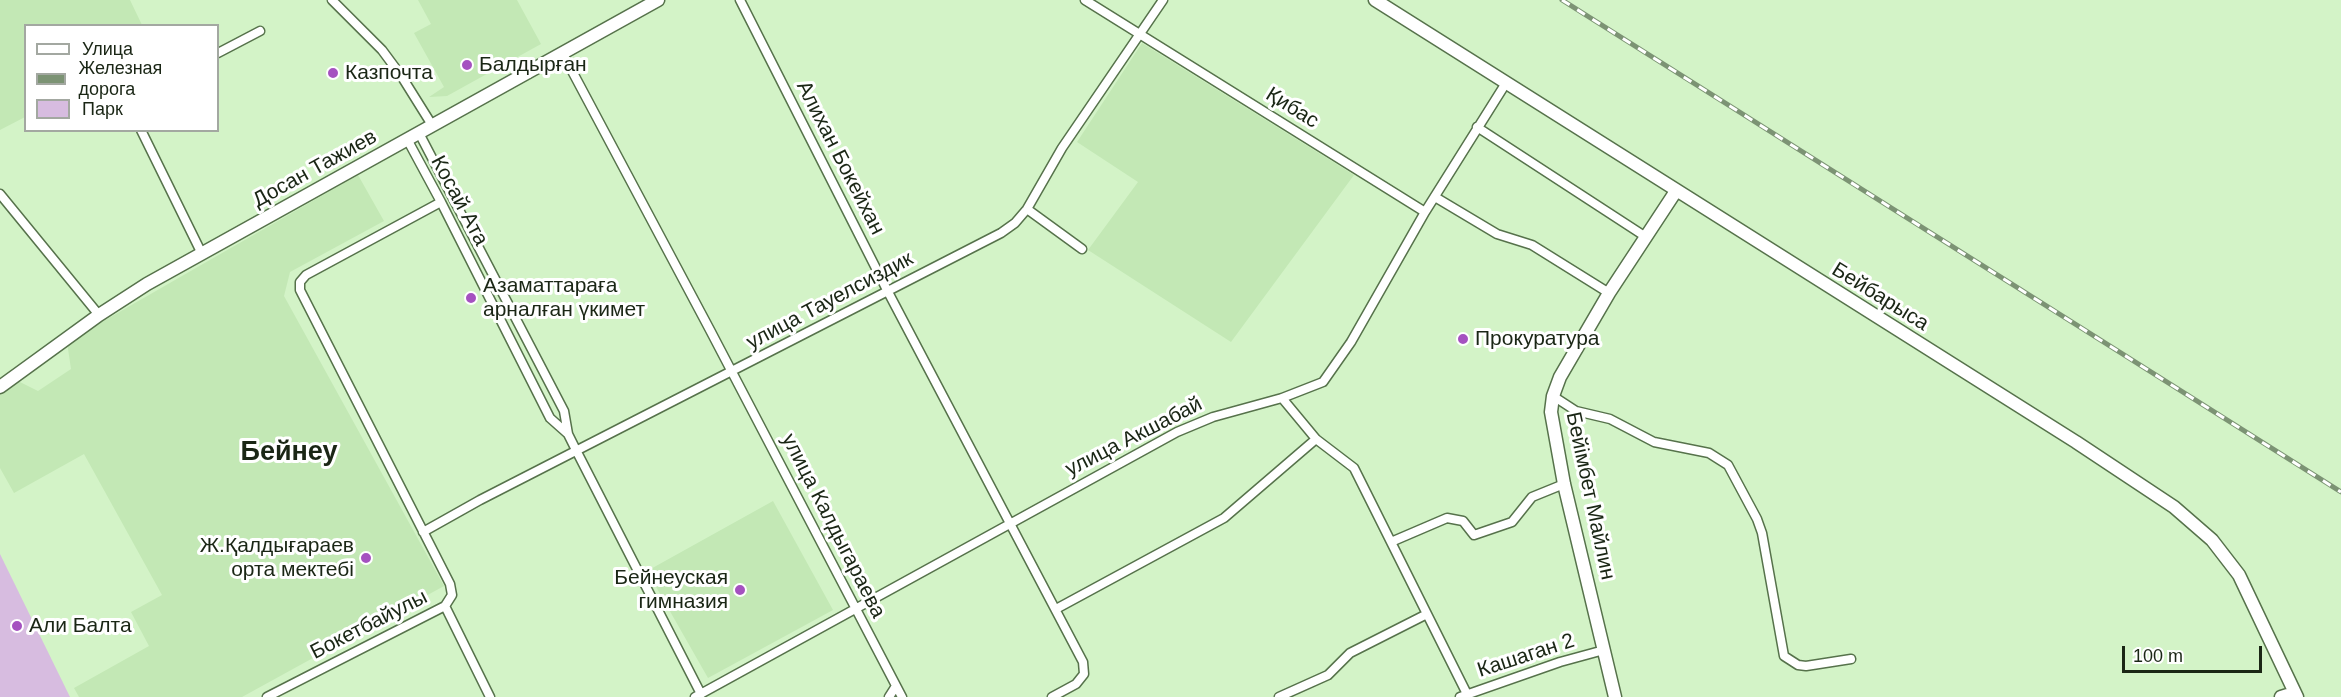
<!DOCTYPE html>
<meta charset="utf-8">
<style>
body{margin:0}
#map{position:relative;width:2341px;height:697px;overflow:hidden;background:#d3f3c7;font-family:Helvetica,sans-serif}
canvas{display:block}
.legend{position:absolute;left:24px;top:24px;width:195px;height:108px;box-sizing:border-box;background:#fff;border:2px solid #a3a8a1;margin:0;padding:8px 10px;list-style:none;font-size:18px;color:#1a2615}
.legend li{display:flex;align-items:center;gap:12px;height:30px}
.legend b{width:30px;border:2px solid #a3a8a1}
.scale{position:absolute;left:2122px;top:646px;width:140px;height:27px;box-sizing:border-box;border:3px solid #1a2615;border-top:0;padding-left:8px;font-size:18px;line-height:21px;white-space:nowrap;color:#1a2615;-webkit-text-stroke:4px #fff;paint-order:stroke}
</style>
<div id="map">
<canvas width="2341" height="697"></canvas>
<ul class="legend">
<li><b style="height:8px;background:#fff"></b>Улица</li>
<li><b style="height:8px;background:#7c9374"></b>Железная дорога</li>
<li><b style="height:16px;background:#d7bce0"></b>Парк</li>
</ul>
<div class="scale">100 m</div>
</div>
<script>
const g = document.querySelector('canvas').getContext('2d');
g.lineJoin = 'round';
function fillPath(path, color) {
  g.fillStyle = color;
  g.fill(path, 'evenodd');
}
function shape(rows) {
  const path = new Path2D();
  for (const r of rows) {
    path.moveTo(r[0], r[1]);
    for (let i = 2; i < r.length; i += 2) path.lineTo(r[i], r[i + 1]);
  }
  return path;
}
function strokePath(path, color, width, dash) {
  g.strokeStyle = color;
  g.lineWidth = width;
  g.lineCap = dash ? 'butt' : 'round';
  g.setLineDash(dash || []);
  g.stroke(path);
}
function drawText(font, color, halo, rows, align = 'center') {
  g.font = font + ' Helvetica,sans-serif';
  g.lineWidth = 6;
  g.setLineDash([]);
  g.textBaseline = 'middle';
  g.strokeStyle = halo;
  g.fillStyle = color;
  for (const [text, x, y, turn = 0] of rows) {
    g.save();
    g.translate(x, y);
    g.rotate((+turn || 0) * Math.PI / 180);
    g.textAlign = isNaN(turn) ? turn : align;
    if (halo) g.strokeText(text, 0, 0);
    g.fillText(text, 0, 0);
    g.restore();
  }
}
const built = shape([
 [0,0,130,0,142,25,26,26,25,117,0,130],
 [418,0,517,0,541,44,447,96,429,97,444,87,414,33,431,24],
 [1142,43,1354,175,1231,342,1088,250,1138,182,1077,142],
 [358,175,384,221,290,272,284,296,444,586,242,697,79,697,74,688,149,646,131,612,162,595,84,454,14,493,0,468,0,389,16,380,38,391,71,369,67,342],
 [773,501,833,610,708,678,647,571]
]);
const green = shape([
 [0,554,70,697,0,697]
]);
const street = shape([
 [332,0,382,50,402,77,432,125],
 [740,0,887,290,1083,662,1084,674,1076,684,1052,697],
 [1085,0,1425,212],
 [218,53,260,31],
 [563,54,710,330,902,697],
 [1477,127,1646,237],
 [141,130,202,254],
 [419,133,564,411,568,434,577,452,701,694],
 [407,139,441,202,550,418,568,434],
 [0,194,99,315],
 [1435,197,1497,234,1532,245,1609,293],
 [1027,209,1082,249],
 [1553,396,1576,411,1610,419,1654,442,1709,453,1728,465,1757,519,1762,533,1784,656,1798,665,1806,666,1851,659],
 [1282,398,1316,439,1354,468,1467,694],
 [423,532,480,500,1001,233,1015,223,1027,209,1062,148,1163,0],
 [1391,542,1447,518,1463,521,1474,535,1512,522,1532,497,1564,484],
 [445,606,490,697],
 [1056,609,1224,518,1316,439],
 [267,697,445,606,452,595,450,584,300,290,300,282,306,275,441,202],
 [695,697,1177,432,1213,417,1282,398,1323,382,1351,342,1425,212,1506,83],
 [889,697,896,686],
 [1279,697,1328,675,1350,653,1427,614],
 [1460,697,1560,662,1604,650]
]);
const secondary = shape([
 [1375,0,2076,442,2174,507,2212,540,2239,575,2297,697],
 [0,387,99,315,147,284,658,0],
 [1615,697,1564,484,1551,412,1553,396,1560,377,1609,293,1676,191],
 [2281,697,2294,693]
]);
const rail = shape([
 [1562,0,2341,492]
]);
const markers = [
 [467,65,6,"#a551c0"],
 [333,73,6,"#a551c0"],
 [471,298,6,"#a551c0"],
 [1463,339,6,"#a551c0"],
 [366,558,6,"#a551c0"],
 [740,590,6,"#a551c0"],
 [17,626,6,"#a551c0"]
];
const poiNames = [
 ["Балдырған",479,65],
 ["Казпочта",345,73],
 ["Азаматтараға",483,286],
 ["арналған үкимет",483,310],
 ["Прокуратура",1475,339],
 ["Ж.Қалдығараев",354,546,"right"],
 ["орта мектебі",354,570,"right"],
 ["Бейнеуская",728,578,"right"],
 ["гимназия",728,602,"right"],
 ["Али Балта",29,626]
];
const streetNames = [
 ["Қибас",1292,108,32],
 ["Алихан Бокейхан",840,158,63],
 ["Досан Тажиев",315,169,-29],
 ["Косай Ата",459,201,62],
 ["Бейбарыса",1880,297,32],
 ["улица Тауелсиздик",830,301,-28],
 ["улица Акшабай",1134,437,-27],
 ["Бейімбет Майлин",1590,496,78],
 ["улица Калдыгараева",833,526,63],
 ["Бокетбайулы",369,625,-27],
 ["Кашаган 2",1526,656,-18]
];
const districtNames = [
 ["Бейнеу",289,453]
];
fillPath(built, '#c3e8b5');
fillPath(green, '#d7bce0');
strokePath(street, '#56724b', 11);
strokePath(secondary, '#56724b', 15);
strokePath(street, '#fff', 8);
strokePath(secondary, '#fff', 12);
strokePath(rail, '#7c9374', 5);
strokePath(rail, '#fff', 3, [9]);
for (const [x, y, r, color] of markers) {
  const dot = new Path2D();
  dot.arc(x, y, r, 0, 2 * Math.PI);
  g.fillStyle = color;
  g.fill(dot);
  strokePath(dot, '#fff', 2);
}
drawText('21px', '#1a2615', '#fff', poiNames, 'left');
drawText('21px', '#1a2615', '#fff', streetNames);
drawText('bold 27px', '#1a2615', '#fff', districtNames);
</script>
